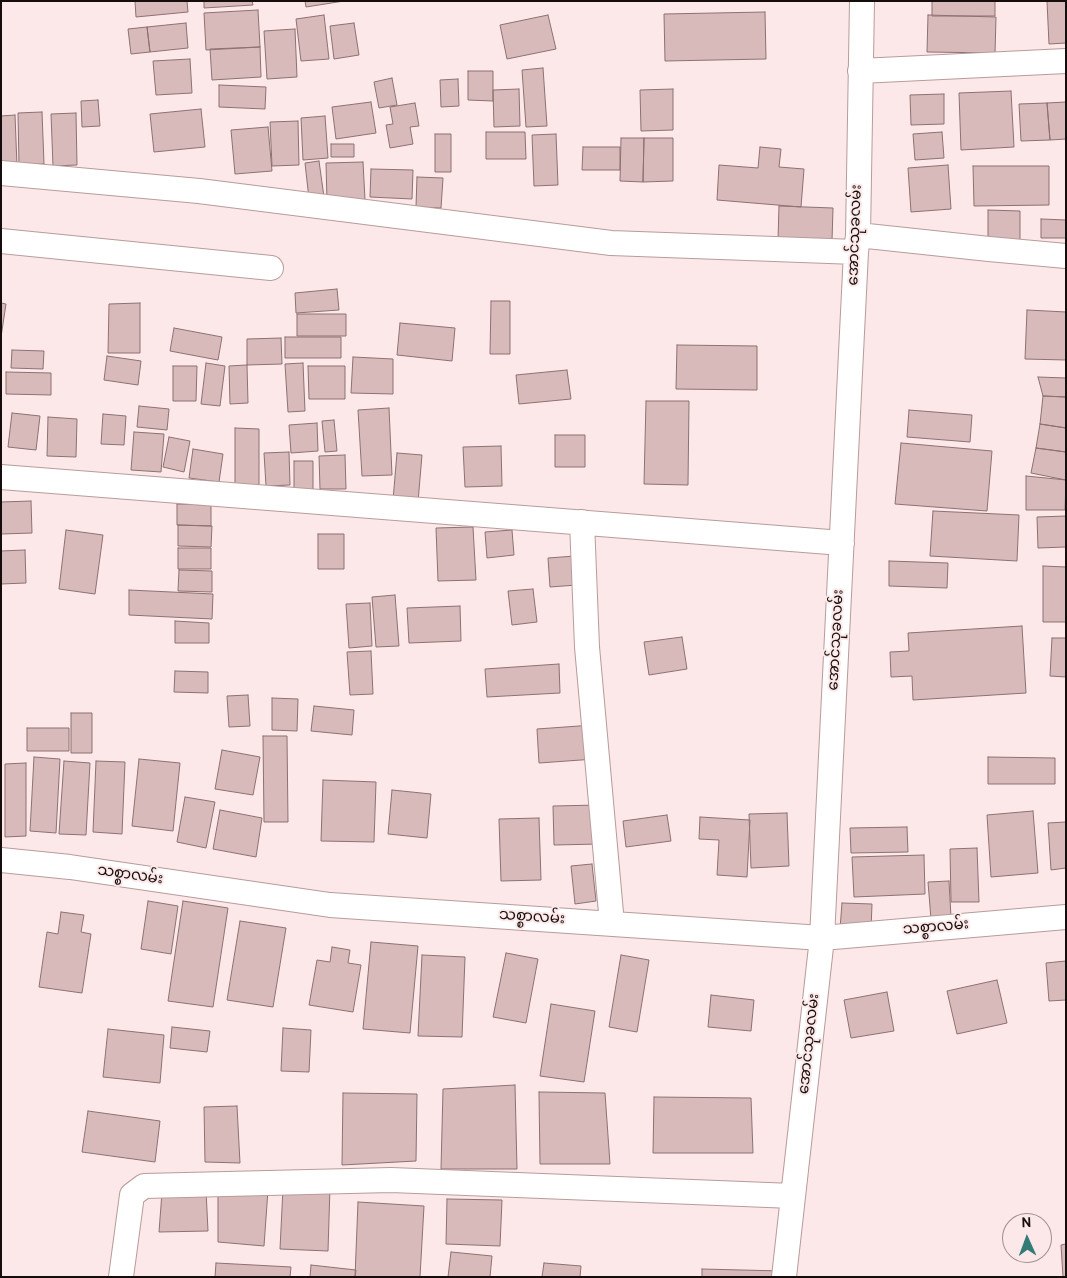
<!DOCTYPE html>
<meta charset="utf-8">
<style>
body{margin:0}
#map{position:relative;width:1067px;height:1278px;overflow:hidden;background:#fce8e8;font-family:Overpass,sans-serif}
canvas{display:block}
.frame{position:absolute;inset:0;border:2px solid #160c0c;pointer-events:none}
.north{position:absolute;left:1002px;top:1213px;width:50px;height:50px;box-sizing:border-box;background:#fce8e8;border:1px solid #a09090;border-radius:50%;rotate:358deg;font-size:14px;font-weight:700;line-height:20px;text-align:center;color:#160c0c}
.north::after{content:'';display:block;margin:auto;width:18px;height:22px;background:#337b76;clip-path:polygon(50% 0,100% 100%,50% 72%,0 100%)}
</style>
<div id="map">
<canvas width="1067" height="1278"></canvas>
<div class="frame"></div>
<div class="north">N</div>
</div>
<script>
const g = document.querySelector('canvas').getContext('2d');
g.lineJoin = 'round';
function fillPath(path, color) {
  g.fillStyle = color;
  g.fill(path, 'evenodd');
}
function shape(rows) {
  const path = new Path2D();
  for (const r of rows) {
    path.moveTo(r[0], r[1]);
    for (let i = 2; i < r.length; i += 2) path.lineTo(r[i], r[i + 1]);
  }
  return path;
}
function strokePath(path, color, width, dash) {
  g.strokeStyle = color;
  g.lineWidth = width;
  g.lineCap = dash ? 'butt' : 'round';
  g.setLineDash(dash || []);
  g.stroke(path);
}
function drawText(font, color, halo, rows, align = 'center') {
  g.font = font + ' Overpass,"Noto Sans Myanmar",sans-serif';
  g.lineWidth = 4;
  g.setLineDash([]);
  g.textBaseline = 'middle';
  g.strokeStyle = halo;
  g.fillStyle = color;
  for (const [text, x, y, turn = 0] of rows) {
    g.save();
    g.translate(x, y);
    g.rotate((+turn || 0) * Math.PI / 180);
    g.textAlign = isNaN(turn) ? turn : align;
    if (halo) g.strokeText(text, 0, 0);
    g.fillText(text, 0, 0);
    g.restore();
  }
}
const building = shape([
 [135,1,187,1,188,12,136,17,135,1],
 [204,1,252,1,253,5,204,8,204,1],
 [305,1,344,1,306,7,305,1],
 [932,1,995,1,995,16,932,16,932,1],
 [1047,1,1066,1,1066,43,1049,44,1047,1],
 [258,10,260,47,206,50,204,13,258,10],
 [765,12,766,59,665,61,664,14,765,12],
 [324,15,329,59,301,61,296,19,324,15],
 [548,15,556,49,507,59,500,25,548,15],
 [928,15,996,17,995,53,927,52,928,15],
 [186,23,188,48,150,52,147,27,186,23],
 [354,23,359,55,334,59,330,26,354,23],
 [147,27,150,52,131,54,128,29,147,27],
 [295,29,297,77,267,79,264,31,295,29],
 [260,47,261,77,212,80,210,49,260,47],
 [190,59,192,93,156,95,153,61,190,59],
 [543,68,547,126,526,127,522,70,543,68],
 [468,71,493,71,493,101,468,100,468,71],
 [392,78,397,105,379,108,374,82,392,78],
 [458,79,459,106,441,107,440,80,458,79],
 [219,85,266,87,265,109,219,107,219,85],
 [519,89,520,126,494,127,493,90,519,89],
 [673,89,673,130,641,131,640,90,673,89],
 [1011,91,1014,147,961,150,959,93,1011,91],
 [944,94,944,124,911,125,910,95,944,94],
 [98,100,100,126,82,127,81,101,98,100],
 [371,102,376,133,336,139,332,107,371,102],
 [1066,102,1066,139,1050,140,1047,103,1066,102],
 [415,103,419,126,410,127,413,144,390,148,386,125,393,124,390,107,415,103],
 [1047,103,1050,140,1021,141,1019,104,1047,103],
 [201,109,205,147,154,152,150,114,201,109],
 [42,112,44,164,19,165,18,113,42,112],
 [76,113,77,165,53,166,51,114,76,113],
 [15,115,17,166,1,167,1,116,15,115],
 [325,116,328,158,303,160,301,118,325,116],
 [298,121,299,165,272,166,270,122,298,121],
 [268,127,272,171,235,174,231,130,268,127],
 [486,132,525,132,526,159,486,159,486,132],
 [942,132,944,158,915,160,913,134,942,132],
 [435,134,451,134,451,172,435,172,435,134],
 [556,134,558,185,534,186,532,135,556,134],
 [621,138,644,138,643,182,620,181,621,138],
 [644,138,673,138,673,181,643,182,644,138],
 [331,144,354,144,354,157,331,157,331,144],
 [583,147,620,147,620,170,582,170,583,147],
 [760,147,781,149,779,167,804,169,801,207,717,200,719,165,758,168,760,147],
 [319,161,324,197,309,199,305,163,319,161],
 [363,162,365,200,327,202,326,163,363,162],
 [948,165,951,209,911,212,908,168,948,165],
 [973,166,1049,166,1049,205,974,206,973,166],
 [371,169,413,170,412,199,370,197,371,169],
 [417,177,443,178,441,208,416,207,417,177],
 [779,206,833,208,832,241,778,240,779,206],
 [988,210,1020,211,1020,244,988,244,988,210],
 [1041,219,1066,220,1066,238,1041,238,1041,219],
 [337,289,339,310,296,313,295,293,337,289],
 [491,301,510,301,510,354,490,354,491,301],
 [1,303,6,304,1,337,1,303],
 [140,303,140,353,108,353,109,304,140,303],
 [1027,310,1066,312,1066,360,1025,359,1027,310],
 [297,314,346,314,346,336,297,336,297,314],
 [400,323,455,328,452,361,397,355,400,323],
 [174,328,222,337,218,360,170,351,174,328],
 [285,337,341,337,341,358,285,358,285,337],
 [281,338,282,364,247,365,247,339,281,338],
 [677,345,757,346,757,390,676,389,677,345],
 [12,350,44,351,43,369,11,368,12,350],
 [107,356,141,361,138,385,104,380,107,356],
 [353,357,393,359,393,394,351,393,353,357],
 [206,363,225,366,220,406,201,404,206,363],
 [303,363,305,411,288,412,285,364,303,363],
 [247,365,248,403,230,404,229,366,247,365],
 [173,366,197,366,196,401,173,401,173,366],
 [308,366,345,366,345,399,309,399,308,366],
 [567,370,571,399,519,404,516,375,567,370],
 [6,372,51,373,51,395,6,394,6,372],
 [1038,377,1066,378,1066,397,1043,396,1038,377],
 [1043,396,1066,397,1066,428,1040,424,1043,396],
 [646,401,689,401,688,485,644,484,646,401],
 [139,406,169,409,167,430,137,427,139,406],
 [389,408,392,475,362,476,358,410,389,408],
 [909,410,972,415,970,442,907,437,909,410],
 [12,413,40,416,36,450,8,447,12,413],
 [103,414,126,416,124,445,101,444,103,414],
 [48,417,77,419,76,457,47,456,48,417],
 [334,420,337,451,325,452,322,421,334,420],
 [317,423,318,451,291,453,289,425,317,423],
 [1040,424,1066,428,1066,452,1036,448,1040,424],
 [235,428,259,429,259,489,235,489,235,428],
 [134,432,164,434,161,472,131,470,134,432],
 [555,435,585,435,585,467,555,467,555,435],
 [169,437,190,441,184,472,163,467,169,437],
 [901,443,992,451,987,511,895,504,901,443],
 [501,446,502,486,465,487,463,447,501,446],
 [1036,448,1066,452,1066,480,1031,473,1036,448],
 [193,449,223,454,219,482,189,478,193,449],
 [289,452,290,485,266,486,264,453,289,452],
 [397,453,422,455,418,502,393,500,397,453],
 [345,455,346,489,320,489,319,456,345,455],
 [294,461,313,461,313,490,294,490,294,461],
 [1026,476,1066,480,1065,510,1026,510,1026,476],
 [31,501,32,533,1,534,1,502,31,501],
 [177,504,211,505,211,526,177,525,177,504],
 [933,511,1019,515,1017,561,930,556,933,511],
 [1066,516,1066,547,1038,548,1037,517,1066,516],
 [178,525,212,526,211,547,178,546,178,525],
 [473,527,476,580,438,581,436,528,473,527],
 [66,530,103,535,95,594,59,589,66,530],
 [512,530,514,555,487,558,485,532,512,530],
 [318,534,344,534,344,569,318,569,318,534],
 [178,548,211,548,211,569,178,569,178,548],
 [25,550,26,583,1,584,1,551,25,550],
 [575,556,577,585,550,587,548,558,575,556],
 [889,561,948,563,947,588,889,586,889,561],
 [1043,566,1066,567,1066,622,1043,622,1043,566],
 [179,570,212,571,212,592,178,591,179,570],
 [533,589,537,622,512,625,508,591,533,589],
 [129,590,213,594,212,619,129,615,129,590],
 [395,595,399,646,376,647,372,597,395,595],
 [370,603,372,646,349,648,346,604,370,603],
 [460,606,461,641,409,643,407,608,460,606],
 [175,621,209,623,209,643,175,643,175,621],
 [1022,626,1026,693,913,700,912,676,891,677,890,652,909,651,908,633,1022,626],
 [682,637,687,669,649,675,644,642,682,637],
 [1052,638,1066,638,1066,677,1050,676,1052,638],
 [371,651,373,694,350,695,347,652,371,651],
 [559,664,560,693,487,697,485,669,559,664],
 [175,671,208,672,208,693,174,692,175,671],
 [248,695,250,726,229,727,227,696,248,695],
 [272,698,298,699,297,731,272,730,272,698],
 [314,706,354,710,352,735,311,731,314,706],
 [71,713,92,713,92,753,71,753,71,713],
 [593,725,595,759,539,763,537,729,593,725],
 [27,728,69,728,69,751,27,751,27,728],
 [263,736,287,736,288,822,264,822,263,736],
 [222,750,260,757,253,795,215,789,222,750],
 [34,757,60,759,56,833,30,831,34,757],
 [988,757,1055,758,1055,784,988,784,988,757],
 [139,759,180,763,173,831,132,826,139,759],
 [64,761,90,763,86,835,59,834,64,761],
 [96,761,125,762,122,834,93,832,96,761],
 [26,763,26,836,5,837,5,764,26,763],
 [323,780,376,782,374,842,321,841,323,780],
 [392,790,431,794,427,838,388,834,392,790],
 [185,797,215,802,206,848,177,842,185,797],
 [599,805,600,844,554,845,553,806,599,805],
 [220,810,262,818,256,857,213,849,220,810],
 [1033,811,1038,873,991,877,987,815,1033,811],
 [787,813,789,866,751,868,749,814,787,813],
 [667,815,671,841,626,847,623,821,667,815],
 [700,817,750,820,747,877,717,875,719,840,699,839,700,817],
 [539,818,541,880,501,881,499,819,539,818],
 [1066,822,1066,868,1051,870,1048,823,1066,822],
 [907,827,908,852,851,853,850,828,907,827],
 [977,848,979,902,951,902,950,849,977,848],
 [924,855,925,894,854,897,852,857,924,855],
 [592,864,596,901,575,904,571,866,592,864],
 [949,881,951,917,931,919,928,882,949,881],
 [148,901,178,906,171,954,141,949,148,901],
 [183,901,228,908,213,1007,168,1001,183,901],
 [842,903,872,904,871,930,840,929,842,903],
 [61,912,84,915,81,932,91,934,82,993,39,987,47,932,58,934,61,912],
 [240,921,286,928,273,1007,227,1000,240,921],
 [371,942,418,946,410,1033,363,1029,371,942],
 [332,947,350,950,348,963,361,965,353,1012,309,1005,317,960,330,962,332,947],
 [506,953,538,959,526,1023,493,1017,506,953],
 [422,955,465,957,462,1037,418,1036,422,955],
 [621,955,649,960,637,1032,609,1027,621,955],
 [1066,961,1066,1000,1049,1001,1046,963,1066,961],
 [997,980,1007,1023,957,1034,947,991,997,980],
 [887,992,894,1031,851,1038,844,1000,887,992],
 [711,995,754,1000,751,1031,708,1027,711,995],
 [551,1004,595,1011,584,1082,540,1076,551,1004],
 [172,1027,210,1031,207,1052,170,1048,172,1027],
 [283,1028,311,1030,309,1072,281,1071,283,1028],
 [108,1029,164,1035,160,1083,103,1077,108,1029],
 [515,1085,517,1169,441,1169,443,1089,515,1085],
 [539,1092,605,1093,610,1164,540,1164,539,1092],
 [343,1093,417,1094,416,1161,342,1165,343,1093],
 [654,1097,751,1098,753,1153,653,1153,654,1097],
 [237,1106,240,1163,205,1162,204,1107,237,1106],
 [88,1111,160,1121,155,1162,82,1152,88,1111],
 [330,1187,328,1251,280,1249,283,1188,330,1187],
 [218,1189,268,1190,264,1246,218,1242,218,1189],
 [206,1190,208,1231,159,1232,162,1192,206,1190],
 [447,1199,502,1200,500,1246,446,1244,447,1199],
 [358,1202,424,1206,420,1277,355,1277,358,1202],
 [1066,1244,1066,1277,1063,1277,1061,1245,1066,1244],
 [451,1252,492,1256,490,1277,448,1277,451,1252],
 [216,1263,291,1267,290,1277,215,1277,216,1263],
 [544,1263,581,1266,580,1277,542,1277,544,1263],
 [311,1265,356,1270,355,1277,310,1277,311,1265],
 [702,1269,782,1271,781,1277,702,1277,702,1269]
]);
const street = shape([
 [860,71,1066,61],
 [1,173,199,191,611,243,856,252],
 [858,235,989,249,1066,256],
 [1,241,271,268],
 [1,477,842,543],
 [582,522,587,647,612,924],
 [1,860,70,867,330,905,822,938,1066,917],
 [121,1277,132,1195,144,1186,391,1180,793,1196],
 [784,1277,822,938,856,252,858,235,862,1]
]);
const streetNames = [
 ["အောင်သုခလမ်း",856,235,-88],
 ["အောင်သုခလမ်း",837,640,-87],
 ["သစ္စာလမ်း",130,876,8],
 ["သစ္စာလမ်း",532,918,4],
 ["သစ္စာလမ်း",936,928,-5],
 ["အောင်သုခလမ်း",810,1044,-84]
];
fillPath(building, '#d9baba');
strokePath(building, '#8d7172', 1);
strokePath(street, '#b99b9b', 26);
strokePath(street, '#fff', 24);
drawText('15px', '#160c0c', '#fce8e8', streetNames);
</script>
